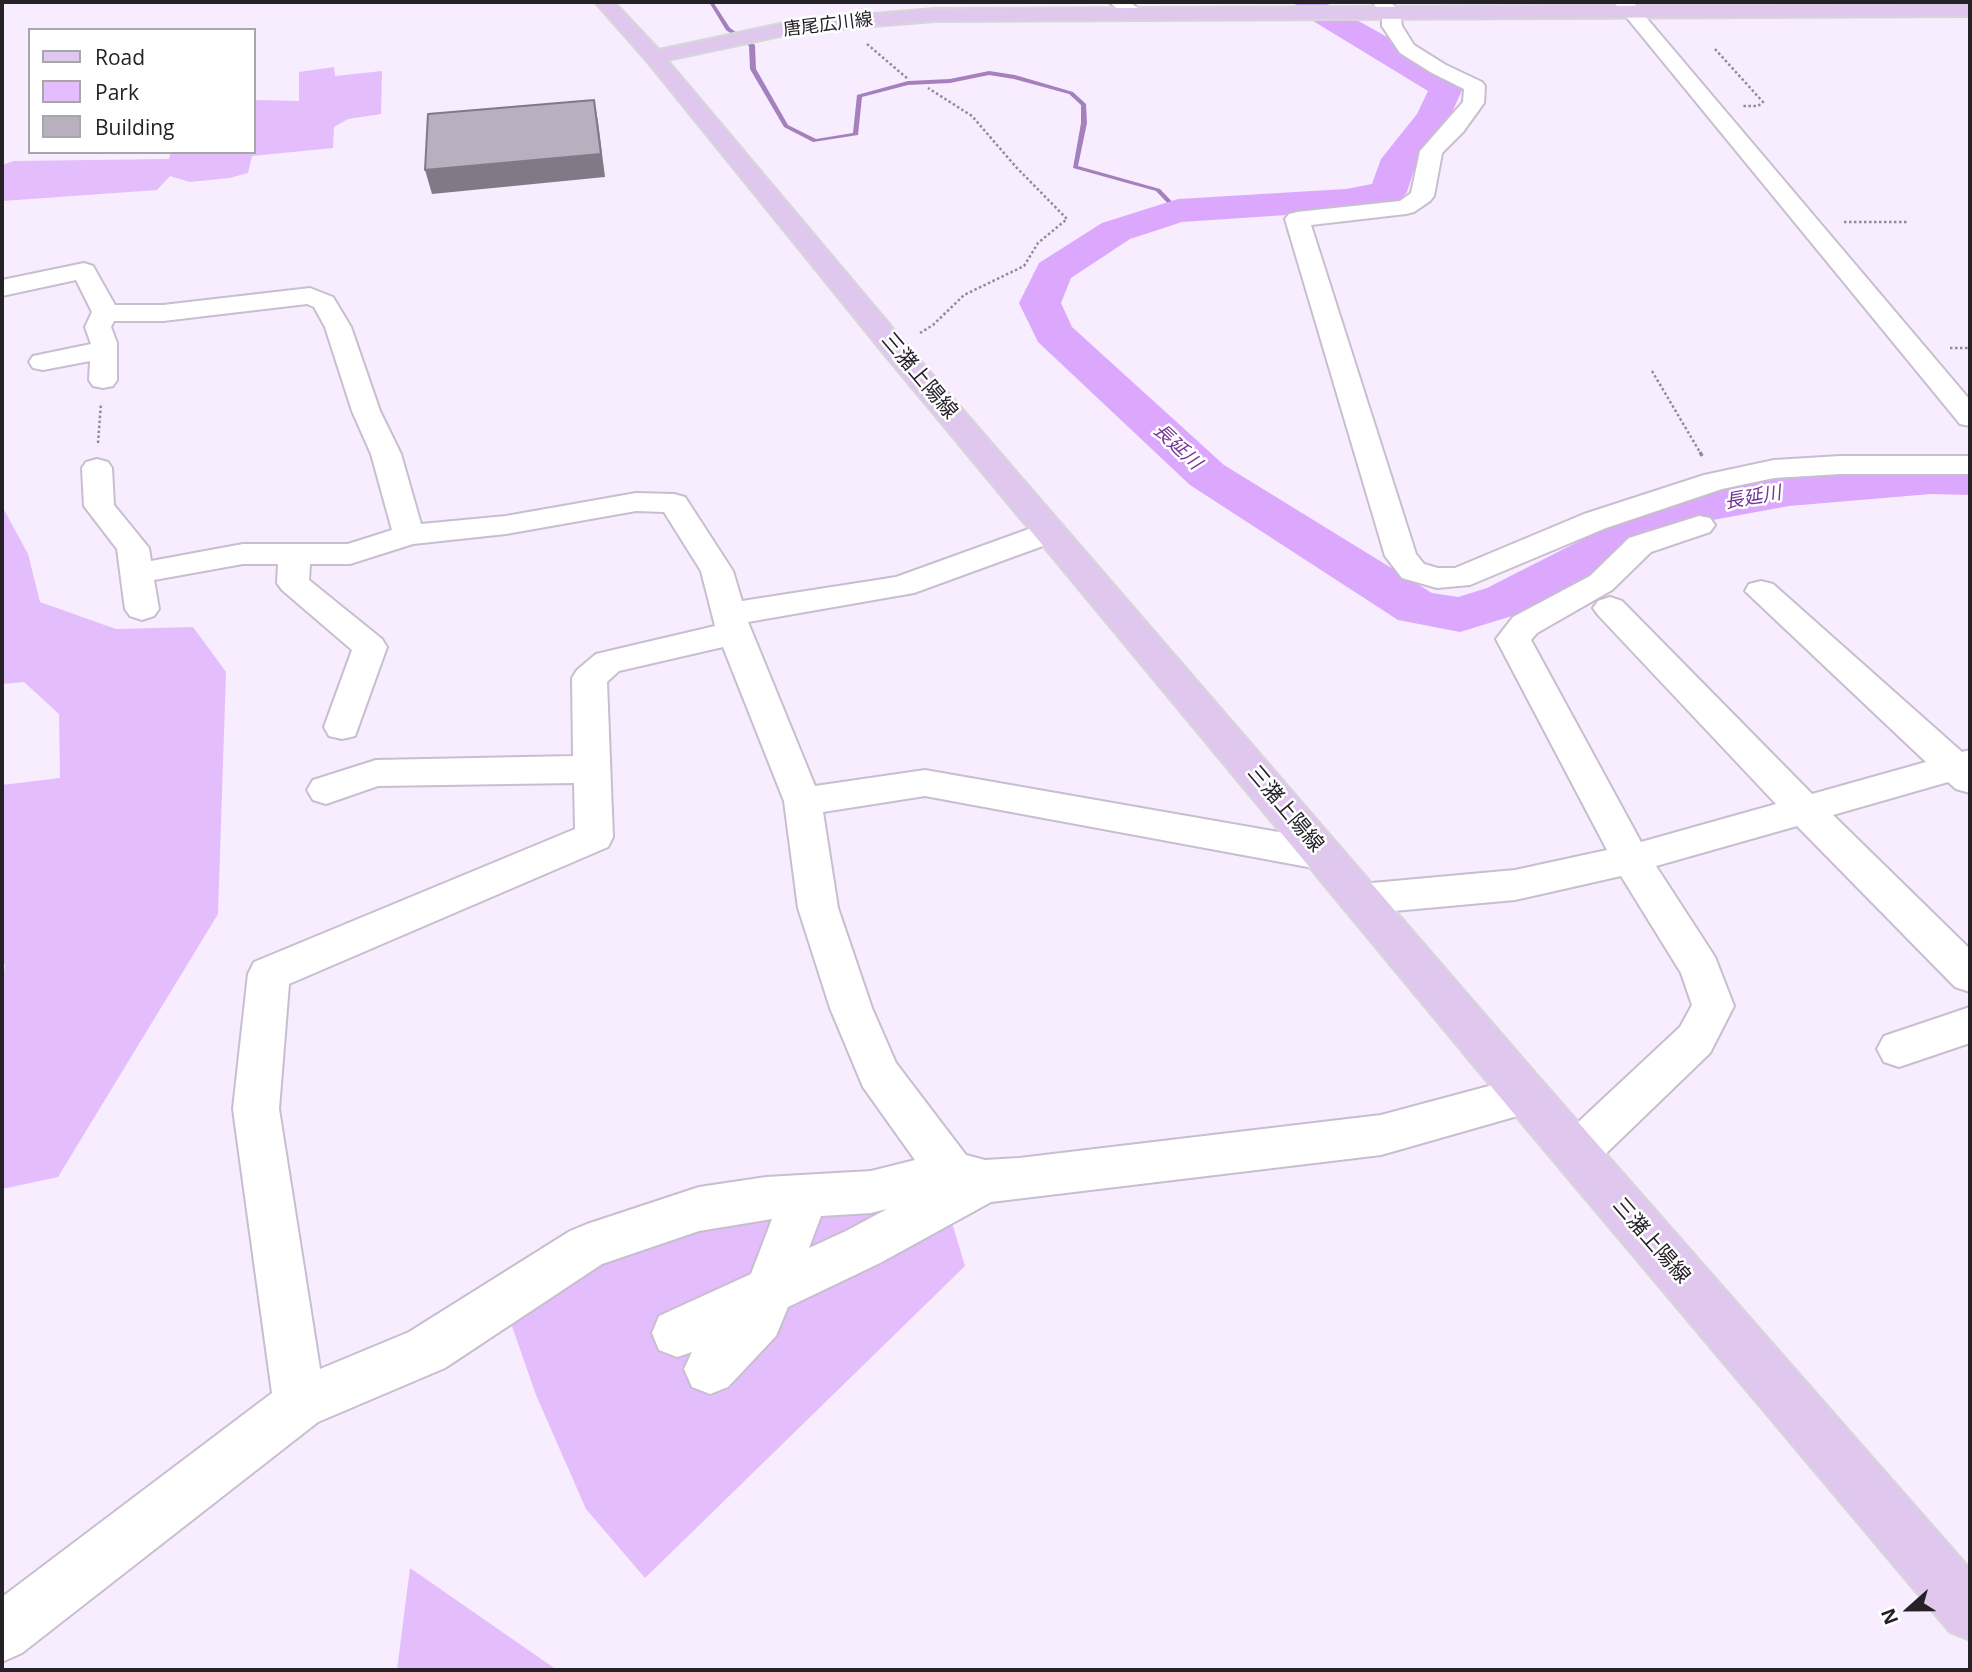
<!DOCTYPE html>
<meta charset="utf-8">
<style>
body{margin:0}
#map{position:relative;width:1972px;height:1672px;overflow:hidden;background:#f7edfe;font-family:"Open Sans",sans-serif}
canvas{display:block}
.frame{position:absolute;inset:0;border:4px solid #242127;pointer-events:none}
.legend{position:absolute;left:28px;top:28px;width:228px;height:126px;box-sizing:border-box;background:#fff;border:2px solid #a7a6a9;margin:0;padding:9px 12px;list-style:none;font-size:21px;color:#242127}
.legend li{display:flex;align-items:center;gap:14px;height:35px}
.legend b{width:35px;border:2px solid #a7a6a9}
.north{position:absolute;left:1874px;top:1574px;width:70px;height:70px;-webkit-text-stroke:5px #fff;paint-order:stroke;rotate:249deg;font-size:19px;font-weight:700;line-height:28px;text-align:center;color:#242127}
.north::after{content:'';display:block;margin:auto;width:24px;height:32px;background:#242127;clip-path:polygon(50% 0,100% 100%,50% 72%,0 100%)}
</style>
<div id="map">
<canvas width="1972" height="1672"></canvas>
<div class="frame"></div>
<ul class="legend">
<li><b style="height:9px;background:#dfc7ee"></b>Road</li>
<li><b style="height:19px;background:#e3bdfc"></b>Park</li>
<li><b style="height:19px;background:#b8afbf"></b>Building</li>
</ul>
<div class="north">N</div>
</div>
<script>
const g = document.querySelector('canvas').getContext('2d');
g.lineJoin = 'round';
function fillPath(path, color) {
  g.fillStyle = color;
  g.fill(path, 'evenodd');
}
function shape(rows) {
  const path = new Path2D();
  for (const r of rows) {
    path.moveTo(r[0], r[1]);
    for (let i = 2; i < r.length; i += 2) path.lineTo(r[i], r[i + 1]);
  }
  return path;
}
function strokePath(path, color, width, dash) {
  g.strokeStyle = color;
  g.lineWidth = width;
  g.lineCap = dash ? 'butt' : 'round';
  g.setLineDash(dash || []);
  g.stroke(path);
}
function drawText(font, color, halo, rows, align = 'center') {
  g.font = font + ' "Open Sans","Noto Sans JP",sans-serif';
  g.lineWidth = 5;
  g.setLineDash([]);
  g.textBaseline = 'middle';
  g.strokeStyle = halo;
  g.fillStyle = color;
  for (const [text, x, y, turn = 0] of rows) {
    g.save();
    g.translate(x, y);
    g.rotate((+turn || 0) * Math.PI / 180);
    g.textAlign = isNaN(turn) ? turn : align;
    if (halo) g.strokeText(text, 0, 0);
    g.fillText(text, 0, 0);
    g.restore();
  }
}
const green = shape([
 [334,67,335,76,382,71,381,114,348,119,334,127,333,148,252,156,248,173,229,178,190,182,170,176,157,190,2,201,2,165,14,161,169,159,171,152,254,152,254,100,299,101,299,72],
 [2,506,28,554,40,602,116,629,193,627,226,672,218,914,58,1177,2,1189,2,989,5,965,2,961,2,785,60,778,59,714,24,682,2,684],
 [940,1183,965,1266,645,1578,586,1509,536,1395,507,1312,613,1252,780,1208],
 [410,1568,557,1670,397,1670]
]);
const stream = shape([
 [709,2,713,2,730,28,755,45,756,69,788,125,816,139,853,133,857,95,908,81,950,79,989,71,1015,75,1073,92,1086,104,1087,123,1078,166,1160,189,1181,211,1176,212,1156,191,1073,168,1081,123,1081,105,1069,94,1014,79,989,75,950,83,908,85,862,97,858,135,813,142,784,127,750,69,749,46,726,30,709,2]
]);
const river = shape([
 [1294,2,1324,2,1409,49,1458,81,1463,88,1450,117,1417,161,1407,192,1401,200,1346,211,1182,222,1130,239,1071,278,1061,303,1072,327,1224,465,1432,593,1458,597,1487,588,1658,501,1676,497,1789,476,1931,464,1970,465,1970,495,1931,494,1789,506,1691,524,1525,612,1460,632,1398,620,1190,485,1038,342,1019,303,1039,263,1102,223,1178,199,1346,189,1372,184,1381,159,1417,114,1428,91,1300,13,1294,2]
]);
const pathFar1 = shape([
 [867,44,908,79],
 [1715,49,1763,102,1758,106,1743,106],
 [1844,222,1909,222],
 [920,333,933,325,964,295,1024,266,1038,243,1067,219,1016,167,972,116,928,88],
 [1950,348,1970,348],
 [1652,371,1701,454],
 [98,443,101,403]
]);
const path = shape([
 [1700,452,1703,458]
]);
const minor = shape([
 [1109,2,1130,2,1145,14,1136,20,1129,18,1109,2],
 [1372,2,1391,2,1400,13,1402,26,1414,45,1446,65,1482,82,1485,86,1484,103,1463,132,1442,153,1434,196,1430,201,1414,212,1406,214,1311,225,1416,554,1424,564,1438,568,1455,568,1584,514,1704,475,1774,460,1840,456,1970,456,1970,474,1840,474,1774,478,1722,489,1606,528,1470,585,1437,588,1402,578,1385,556,1285,219,1289,214,1297,212,1400,201,1411,193,1420,151,1463,102,1464,89,1432,73,1400,53,1382,26,1382,14,1372,2],
 [1614,2,1633,2,1970,400,1970,426,1960,424,1614,2],
 [84,263,93,266,115,305,163,305,310,288,333,297,351,327,380,411,401,454,421,524,506,516,636,493,674,494,685,497,733,571,742,601,896,577,1040,525,1051,523,1062,525,1067,532,1062,539,914,593,748,622,815,786,925,770,1324,840,1338,845,1343,855,1338,865,1324,870,925,796,823,812,838,908,872,1008,896,1063,966,1155,985,1160,1019,1158,1381,1115,1526,1076,1542,1081,1548,1095,1542,1109,1381,1155,991,1202,880,1263,788,1307,776,1336,728,1387,710,1394,692,1387,684,1369,692,1352,677,1357,659,1350,652,1333,659,1316,751,1274,772,1219,699,1231,602,1264,445,1368,318,1422,22,1653,2,1662,2,1597,272,1393,233,1109,248,974,254,962,575,829,574,783,378,786,326,804,313,800,307,790,313,780,376,760,573,756,572,678,577,670,596,654,715,626,701,571,664,512,636,511,506,534,413,544,350,564,310,564,309,580,382,639,387,647,355,736,342,739,329,736,324,727,352,650,282,590,277,583,278,564,243,564,154,580,159,609,154,616,142,620,130,616,125,609,117,549,84,506,82,468,86,462,97,459,108,462,112,468,114,505,149,548,151,561,243,544,348,544,392,530,371,454,352,411,325,327,314,307,307,304,163,321,114,321,111,327,117,343,117,380,113,386,103,388,93,386,89,380,90,361,43,370,33,368,29,362,33,356,91,344,85,327,92,312,76,280,2,296,2,280,84,263],
 [723,647,784,801,798,908,830,1008,863,1087,915,1160,871,1171,766,1177,699,1187,587,1224,570,1231,409,1332,320,1369,279,1109,289,984,608,847,613,837,607,682,619,671,723,647],
 [887,1209,846,1231,809,1248,821,1216,871,1213,887,1209],
 [1699,516,1710,518,1715,525,1710,532,1651,552,1612,590,1537,633,1531,640,1641,842,1776,804,1598,615,1593,608,1598,601,1610,597,1622,601,1812,794,1926,762,1745,591,1749,584,1761,581,1773,584,1962,752,1970,750,1970,793,1956,789,1948,782,1833,815,1970,949,1970,992,1955,987,1797,826,1656,866,1715,957,1734,1006,1710,1053,1592,1167,1576,1173,1560,1167,1553,1153,1560,1139,1680,1027,1692,1005,1681,973,1621,876,1515,900,1361,914,1347,910,1341,899,1347,888,1361,884,1515,870,1607,850,1496,639,1513,617,1590,576,1629,538,1699,516],
 [1970,1007,1970,1043,1899,1067,1884,1062,1877,1049,1884,1036,1970,1007]
]);
const major = shape([
 [595,2,614,2,659,50,799,20,934,9,1970,4,1970,16,934,21,799,32,667,60,905,343,1542,1081,1970,1569,1970,1640,1950,1632,1510,1109,885,355,647,61,595,2]
]);
const shadedWall = shape([
 [594,100,598,122,605,177,432,194,425,170]
]);
const building = shape([
 [594,100,601,154,425,170,428,114,594,100]
]);
const farStreetnames = [
 ["唐尾広川線",828,25,-7]
];
const farWaternames = [
 ["長延川",1177,447,43],
 ["長延川",1753,498,-10]
];
const streetNames = [
 ["三潴上陽線",919,376,50],
 ["三潴上陽線",1285,809,50],
 ["三潴上陽線",1651,1241,49]
];
fillPath(green, '#e3bdfc');
fillPath(stream, '#a580bd');
fillPath(river, '#dca8fd');
strokePath(minor, '#c8becf', 4);
strokePath(major, '#d8d7d8', 4);
strokePath(pathFar1, '#928b97', 2.5, [2.5, 2.5]);
strokePath(path, '#928b97', 3.5, [4.5, 4.5]);
fillPath(minor, '#fff');
fillPath(major, '#dfc7ee');
fillPath(shadedWall, '#817a86');
fillPath(building, '#b8afbf');
strokePath(building, '#817a86', 2);
drawText('18px', '#242127', '#fff', farStreetnames);
drawText('italic 19px', '#733495', '#fff', farWaternames);
drawText('21px', '#242127', '#fff', streetNames);
</script>
